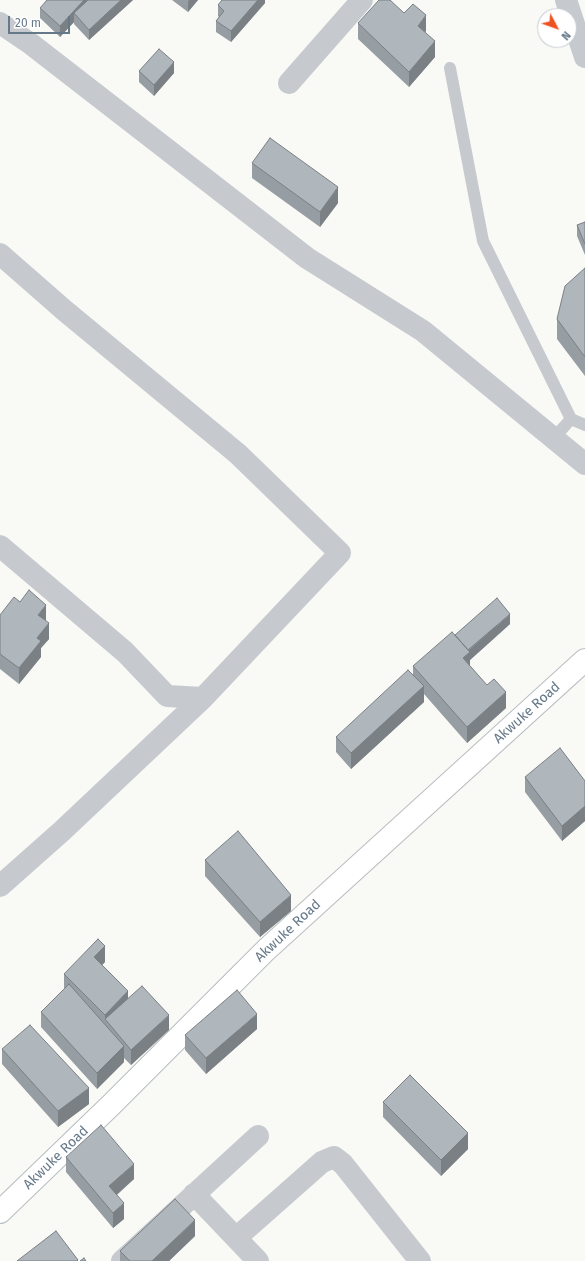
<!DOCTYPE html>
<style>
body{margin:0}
#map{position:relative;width:585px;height:1261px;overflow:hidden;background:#f9f9f6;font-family:"Fira Sans",sans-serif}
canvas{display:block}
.north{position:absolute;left:537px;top:8px;width:40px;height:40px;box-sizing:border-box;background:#fff;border:1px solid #c2c9d0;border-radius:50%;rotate:131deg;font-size:11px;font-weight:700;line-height:16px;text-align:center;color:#667989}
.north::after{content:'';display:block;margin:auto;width:14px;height:18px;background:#ee5221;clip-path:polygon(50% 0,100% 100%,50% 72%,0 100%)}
.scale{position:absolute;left:8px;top:16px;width:62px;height:18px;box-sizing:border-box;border:2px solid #667989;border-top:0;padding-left:5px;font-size:12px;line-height:14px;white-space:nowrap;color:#667989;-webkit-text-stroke:3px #fff;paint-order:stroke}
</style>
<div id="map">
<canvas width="585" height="1261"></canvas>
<div class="north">N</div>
<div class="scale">20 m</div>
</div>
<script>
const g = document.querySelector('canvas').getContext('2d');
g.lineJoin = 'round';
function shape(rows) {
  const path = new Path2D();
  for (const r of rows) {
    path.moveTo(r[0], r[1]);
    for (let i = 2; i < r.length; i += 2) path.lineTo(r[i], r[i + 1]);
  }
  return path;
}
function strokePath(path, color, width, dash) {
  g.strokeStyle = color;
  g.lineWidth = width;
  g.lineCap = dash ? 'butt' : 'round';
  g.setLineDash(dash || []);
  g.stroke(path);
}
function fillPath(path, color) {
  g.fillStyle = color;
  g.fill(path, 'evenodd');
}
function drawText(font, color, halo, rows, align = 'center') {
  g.font = font + ' "Fira Sans",sans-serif';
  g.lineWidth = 4;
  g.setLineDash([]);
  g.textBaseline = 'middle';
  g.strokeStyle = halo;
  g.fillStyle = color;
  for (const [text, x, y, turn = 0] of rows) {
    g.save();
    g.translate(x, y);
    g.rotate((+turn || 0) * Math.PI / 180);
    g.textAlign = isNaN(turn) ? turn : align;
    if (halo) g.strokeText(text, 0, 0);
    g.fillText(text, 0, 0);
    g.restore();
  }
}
const lane = shape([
 [450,68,483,241,571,419,585,425],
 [553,439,571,419]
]);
const street = shape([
 [566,0,585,57],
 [0,23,31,44,307,258,423,331,585,464],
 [289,83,362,0],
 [0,254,64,310,238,454,340,553,203,698,62,831,0,886],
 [0,546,125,652,167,696,203,698],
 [194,1194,258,1261],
 [236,1238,322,1162,334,1157,343,1164,420,1261],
 [122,1261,258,1136]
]);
const secondary = shape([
 [0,1212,111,1105,266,950,585,660]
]);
const wall = shape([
 [133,0,89,40,74,24,74,22,60,37,40,18,40,8],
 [172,0,198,0,188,12],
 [265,0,265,3,231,42,216,32,216,21,219,17,218,16,218,5],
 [404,13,426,31,425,32,435,57,409,87,358,39,358,23],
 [139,71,174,73,154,96,139,82],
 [252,163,338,203,320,227,252,178],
 [585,222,585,255,577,236,577,225],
 [585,268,585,376,557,339,557,319],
 [0,615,46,620,49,639,41,648,41,657,19,684,0,669],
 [510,624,470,660,470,666,506,708,467,743,424,694,424,702,351,769,336,752,336,737,413,675,413,666,455,635],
 [525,777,585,781,585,821,562,841,525,792],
 [205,860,291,911,260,937,205,876],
 [105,962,102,965,128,998,169,1030,131,1065,124,1058,124,1062,97,1089,41,1027,41,1012,64,989,64,974],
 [257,1029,206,1074,185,1050,185,1035],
 [2,1049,89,1104,58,1127,2,1064],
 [383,1102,468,1149,441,1176,383,1117],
 [66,1157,134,1179,117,1195,124,1219,113,1228,66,1172],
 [195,1236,169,1261,120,1261,120,1251]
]);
const shadedWall = shape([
 [84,0,94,0,74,13,74,22,60,37,60,26],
 [121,0,133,0,89,40,89,30],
 [189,0,198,0,188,12,188,2],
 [258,0,265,0,265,3,231,42,231,31],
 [426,15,426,31,418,41,418,26],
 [435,41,435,57,409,87,409,72],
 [174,62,174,73,154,96,154,85],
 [338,187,338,203,320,227,320,212],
 [46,605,46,620,38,630,38,615],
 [510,614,510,624,470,660,470,668,463,658,467,652],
 [49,623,49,639,41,648,41,657,19,684,19,668,37,638],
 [424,686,424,702,351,769,351,753],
 [506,692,506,708,467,743,467,727],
 [585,806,585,821,562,841,562,826],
 [291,895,291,911,260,937,260,922],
 [105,946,105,962,94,973,94,957],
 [128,991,128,1006,105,1019,105,1030,105,1015],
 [257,1014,257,1029,206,1074,206,1058],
 [169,1015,169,1030,131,1065,131,1050],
 [124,1046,124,1062,97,1089,97,1073],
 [89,1088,89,1104,58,1127,58,1111],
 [468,1133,468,1149,441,1176,441,1160],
 [134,1164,134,1179,109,1201,109,1186],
 [124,1203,124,1219,113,1228,113,1213],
 [195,1220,195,1236,169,1261,152,1261]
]);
const building = shape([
 [47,0,84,0,60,26,40,8,47,0],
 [88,0,121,0,89,30,74,13,88,0],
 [222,0,258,0,231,31,216,21,224,11,218,5,222,0],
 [379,0,390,0,404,13,413,4,426,15,418,26,435,41,409,72,358,23,379,0],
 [159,49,174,62,154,85,139,71,159,49],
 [270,138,338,187,320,212,252,163,270,138],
 [585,222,585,244,577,225,585,222],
 [585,268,585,357,557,319,565,286,585,268],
 [29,590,46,605,38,615,49,623,37,638,41,641,19,668,0,654,0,615,14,597,20,602,29,590],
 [497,598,510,614,468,650,455,635,497,598],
 [452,632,470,652,463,658,487,685,494,679,506,692,467,727,413,666,452,632],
 [408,670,424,686,351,753,336,737,408,670],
 [560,748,585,781,585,806,562,826,525,777,560,748],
 [238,831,291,895,260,922,205,860,238,831],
 [98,939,105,946,94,957,128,991,105,1015,64,974,98,939],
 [69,984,124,1046,97,1073,41,1012,69,984],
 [142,986,169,1015,131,1050,105,1019,142,986],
 [237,990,257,1014,206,1058,185,1035,237,990],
 [30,1025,89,1088,58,1111,2,1049,30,1025],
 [410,1075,468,1133,441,1160,383,1102,410,1075],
 [101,1125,134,1164,109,1186,124,1203,113,1213,66,1157,101,1125],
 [175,1199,195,1220,152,1261,130,1261,120,1251,175,1199],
 [56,1231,78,1260,77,1261,17,1261,56,1231],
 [84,1258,86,1261,80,1261,84,1258]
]);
const streetNames = [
 ["Akwuke Road",527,713,-42],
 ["Akwuke Road",288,931,-43],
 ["Akwuke Road",56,1158,-44]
];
strokePath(secondary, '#b8bec2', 24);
strokePath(lane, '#c6cace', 12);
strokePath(street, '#c6cace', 22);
strokePath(secondary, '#fff', 22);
fillPath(wall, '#969da3');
fillPath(shadedWall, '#7a8084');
fillPath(building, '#afb7bd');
strokePath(building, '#7a8084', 1);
drawText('14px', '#667989', '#fff', streetNames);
</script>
